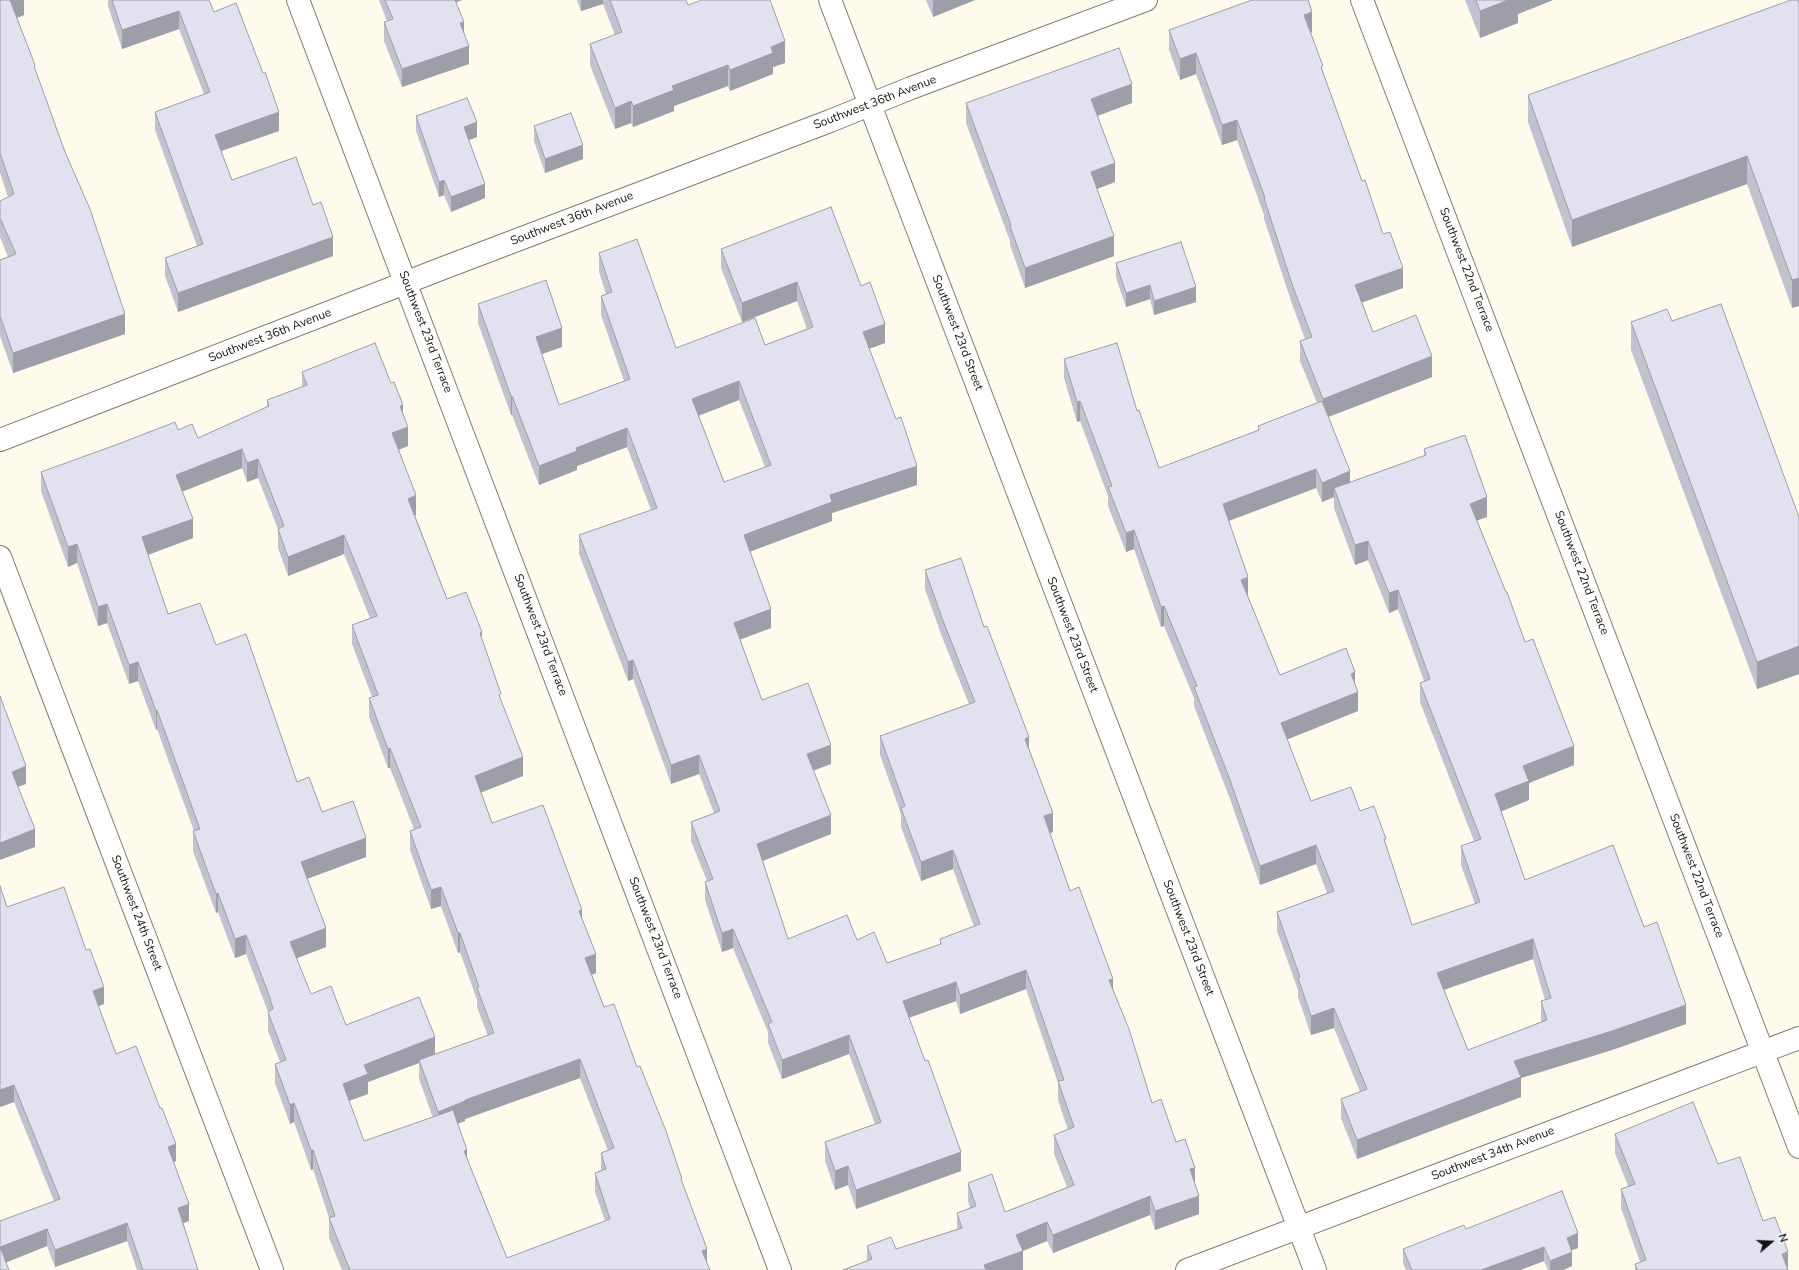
<!DOCTYPE html>
<style>
body{margin:0}
#map{position:relative;width:1799px;height:1270px;overflow:hidden;background:#fffbec;font-family:"Nunito Sans",sans-serif}
canvas{display:block}
.north{position:absolute;left:1751px;top:1222px;width:40px;height:40px;-webkit-text-stroke:3px #fff;paint-order:stroke;rotate:71deg;font-size:11px;font-weight:700;line-height:16px;text-align:center;color:#15140f}
.north::after{content:'';display:block;margin:auto;width:14px;height:18px;background:#15140f;clip-path:polygon(50% 0,100% 100%,50% 72%,0 100%)}
</style>
<div id="map">
<canvas width="1799" height="1270"></canvas>
<div class="north">N</div>
</div>
<script>
const g = document.querySelector('canvas').getContext('2d');
g.lineJoin = 'round';
function shape(rows) {
  const path = new Path2D();
  for (const r of rows) {
    path.moveTo(r[0], r[1]);
    for (let i = 2; i < r.length; i += 2) path.lineTo(r[i], r[i + 1]);
  }
  return path;
}
function strokePath(path, color, width, dash) {
  g.strokeStyle = color;
  g.lineWidth = width;
  g.lineCap = dash ? 'butt' : 'round';
  g.setLineDash(dash || []);
  g.stroke(path);
}
function fillPath(path, color) {
  g.fillStyle = color;
  g.fill(path, 'evenodd');
}
function drawText(font, color, halo, rows, align = 'center') {
  g.font = font + ' "Nunito Sans",sans-serif';
  g.lineWidth = 3;
  g.setLineDash([]);
  g.textBaseline = 'middle';
  g.strokeStyle = halo;
  g.fillStyle = color;
  for (const [text, x, y, turn = 0] of rows) {
    g.save();
    g.translate(x, y);
    g.rotate((+turn || 0) * Math.PI / 180);
    g.textAlign = isNaN(turn) ? turn : align;
    if (halo) g.strokeText(text, 0, 0);
    g.fillText(text, 0, 0);
    g.restore();
  }
}
const street = shape([
 [298,0,780,1270],
 [830,0,1315,1270],
 [1362,0,1799,1147],
 [0,440,446,267,830,121,911,88,1146,0],
 [0,557,272,1270],
 [1187,1270,1799,1038]
]);
const wall = shape([
 [0,0,24,0,24,15,17,18,125,334,13,373,0,336,0,260,8,257,0,237,0,201,8,197,0,173],
 [108,0,209,0,214,12,279,131,221,151,232,180,313,205,333,256,178,312,165,276,165,258,197,246,155,130,155,112,204,94,179,29,122,49,108,6],
 [379,0,462,0,456,2,464,32,469,64,402,87,384,41,384,22,387,21],
 [577,0,686,0,688,5,785,63,773,67,773,74,730,91,728,86,674,106,674,111,633,127,631,123,615,129,590,65,590,44,615,35,603,4,581,11],
 [926,0,975,0,933,17],
 [1465,0,1553,0,1518,14,1518,23,1480,38],
 [1799,4,1792,308,1747,184,1572,247,1528,122,1528,95],
 [1169,30,1312,32,1311,33,1323,72,1362,181,1383,234,1403,288,1362,302,1373,332,1432,377,1328,417,1350,482,1424,456,1424,449,1487,517,1477,520,1574,765,1529,783,1529,800,1501,811,1525,880,1644,927,1686,1024,1612,1050,1521,1078,1521,1097,1357,1159,1341,1118,1341,1099,1360,1092,1334,1028,1311,1035,1298,997,1298,990,1277,931,1277,912,1327,893,1316,864,1260,885,1230,799,1194,706,1194,698,1164,626,1161,627,1134,549,1126,552,1108,506,1108,496,1080,421,1077,422,1064,378,1064,359,1137,411,1159,468,1258,430,1258,426,1317,403,1300,361,1300,341,1305,339,1292,304,1264,219,1264,215,1237,140,1222,145,1196,74,1180,80,1169,50],
 [1316,488,1322,502,1334,497,1334,508,1355,565,1368,560,1389,613,1398,609,1424,681,1420,683,1420,702,1474,841,1461,846,1461,865,1475,904,1412,925,1386,845,1360,811,1311,801,1287,739,1358,711,1355,685,1280,675,1248,597,1248,596,1229,521],
 [1533,959,1545,1000,1541,1001,1541,1022,1468,1050,1444,990],
 [966,103,1132,103,1098,116,1115,182,1097,189,1114,256,1025,288,1010,245,1010,241,966,123],
 [416,116,477,137,468,140,485,198,451,212,444,195,439,197,416,131],
 [534,126,583,159,545,173,534,141],
 [721,249,861,286,885,343,869,349,917,485,832,513,832,521,750,551,771,628,740,639,762,700,831,764,813,770,831,834,763,861,788,939,857,940,887,963,940,945,940,939,974,927,953,869,921,881,901,827,901,814,880,755,880,736,969,704,942,637,925,589,925,570,984,627,1029,748,1053,832,1050,833,1070,891,1113,989,1152,1103,1176,1142,1195,1184,1199,1214,1155,1230,1150,1215,1053,1253,1047,1241,1023,1251,1023,1270,867,1261,867,1246,896,1249,957,1229,957,1213,970,1208,968,1201,968,1183,1005,1212,1067,1187,1054,1154,1054,1135,1068,1130,1058,1100,1058,1083,1026,989,960,1014,956,1001,909,1017,961,1171,856,1209,848,1185,835,1190,825,1161,825,1142,875,1124,849,1054,782,1079,768,1043,768,1032,733,948,722,952,705,900,705,882,707,881,691,841,691,822,714,813,699,774,671,784,633,679,628,681,579,554,579,535,651,510,627,447,577,466,577,470,539,485,512,415,511,415,478,323,478,304,562,347,542,354,559,405,624,381,601,315,601,296,606,294,599,272,599,253,676,348,765,345,807,329,797,301,742,322,721,268],
 [739,400,765,467,724,482,699,416],
 [1116,263,1196,302,1154,315,1150,299,1126,307,1116,278],
 [1672,321,1799,517,1799,674,1757,689,1631,350,1631,322],
 [302,372,403,414,408,446,399,450,416,515,415,515,447,599,482,639,501,700,523,776,481,792,492,823,582,919,596,973,592,975,604,1007,637,1067,682,1184,707,1262,710,1270,342,1270,329,1238,329,1218,313,1169,311,1170,294,1122,290,1124,275,1083,275,1064,280,1062,268,1031,268,1012,246,954,235,958,218,912,216,913,193,851,193,831,194,831,157,729,156,730,138,681,129,684,107,623,98,626,77,563,68,567,41,491,41,472,178,430,198,438,267,407,267,400,302,387],
 [242,468,247,482,258,478,278,529,278,548,288,576,344,554,370,618,352,625,352,644,372,697,369,698,369,717,388,768,390,768,414,829,410,831,410,850,431,909,441,906,458,953,460,952,477,1000,477,1007,488,1036,435,1054,346,1025,311,994,296,958,326,947,307,879,366,857,322,812,297,782,216,645,168,614,148,555,193,538,182,492],
 [419,1063,419,1079,433,1118,364,1141,349,1101,368,1094,368,1082],
 [580,1078,608,1151,601,1153,601,1170,595,1173,595,1192,605,1221,507,1258,467,1159,458,1123,465,1121,465,1119],
 [0,886,7,907,104,1004,98,1006,116,1054,176,1161,174,1162,189,1221,183,1223,198,1270,137,1270,127,1241,55,1267,47,1246,6,1262,0,1270,54,1201,14,1102,0,1107],
 [1615,1134,1718,1164,1763,1221,1788,1270,1635,1270,1635,1264,1640,1262,1621,1208,1621,1189,1628,1186,1615,1153],
 [1466,1229,1578,1248,1571,1250,1572,1266,1563,1270,1548,1270,1544,1261,1520,1270,1406,1270,1403,1263,1403,1249]
]);
const shadedWall = shape([
 [10,0,24,0,24,15,10,20],
 [450,0,462,0,450,5],
 [581,0,603,0,603,4,581,11],
 [933,0,975,0,933,17],
 [1508,0,1553,0,1518,14,1518,23,1480,38,1480,11],
 [179,11,179,29,122,49,122,30],
 [1312,12,1312,32,1304,35,1304,15],
 [464,22,464,40,460,23],
 [785,41,785,63,773,67,773,74,730,91,730,70,771,47],
 [469,46,469,64,402,87,402,69],
 [1196,53,1196,74,1180,80,1180,59],
 [728,65,728,86,674,106,674,111,633,127,633,106,672,86],
 [1132,84,1132,103,1091,118,1091,99],
 [631,101,631,123,615,129,615,108],
 [279,112,279,131,215,153,215,135],
 [1237,120,1237,140,1222,145,1222,125],
 [477,122,477,137,464,142,464,127],
 [583,145,583,159,545,173,545,159],
 [1747,156,1747,184,1572,247,1572,220],
 [1115,163,1115,182,1091,191,1091,172],
 [444,180,444,195,439,197,439,182],
 [485,184,485,198,451,212,451,197],
 [1114,236,1114,256,1025,288,1025,268],
 [333,237,333,256,178,312,178,293],
 [1403,268,1403,288,1355,305,1355,285],
 [1799,278,1799,306,1792,308,1792,280],
 [797,282,797,301,742,322,742,303],
 [1150,285,1150,299,1126,307,1126,293],
 [1196,287,1196,302,1154,315,1154,301],
 [125,314,125,334,13,373,13,353],
 [885,324,885,343,863,351,863,332],
 [562,328,562,347,536,356,536,337],
 [1432,356,1432,377,1323,419,1323,399],
 [739,381,739,400,692,418,692,399],
 [511,396,512,396,512,415,511,415],
 [1080,401,1080,421,1077,422,1077,402],
 [403,405,403,425,400,406],
 [408,427,408,446,392,452,392,433],
 [627,428,627,447,577,466,577,470,539,485,539,466,576,448],
 [242,449,242,468,176,494,176,475],
 [258,459,258,478,247,482,247,463],
 [917,466,917,485,832,513,832,521,744,554,744,535,830,495],
 [1316,469,1316,488,1223,523,1223,504],
 [1350,471,1350,490,1334,488,1334,497,1322,502,1322,483],
 [416,495,416,515,408,518,408,499],
 [1487,497,1487,517,1470,523,1470,504],
 [193,519,193,538,142,557,142,537],
 [1134,530,1134,549,1126,552,1126,533],
 [344,535,344,554,288,576,288,557],
 [1368,541,1368,560,1355,565,1355,545],
 [77,544,77,563,68,567,68,547],
 [1248,577,1248,596,1241,599,1241,580],
 [1398,590,1398,609,1389,613,1389,593],
 [107,604,107,623,98,626,98,607],
 [1164,606,1164,626,1161,627,1161,607],
 [771,609,771,628,734,642,734,623],
 [482,632,482,651,480,633],
 [1799,646,1799,674,1757,689,1757,662],
 [633,660,633,679,628,681,628,662],
 [138,662,138,681,129,684,129,665],
 [1355,672,1355,691,1351,674],
 [1358,692,1358,711,1281,742,1281,723],
 [157,710,157,729,156,730,156,711],
 [1029,737,1029,756,1025,739],
 [831,745,831,764,807,773,807,754],
 [1574,746,1574,765,1529,783,1529,800,1495,814,1495,794,1523,766],
 [390,748,390,768,388,768,388,749],
 [699,755,699,774,671,784,671,765],
 [523,757,523,776,475,795,475,776],
 [26,766,26,784,12,789,12,772],
 [1053,813,1053,832,1044,835,1044,816],
 [831,815,831,834,757,863,757,844],
 [35,829,35,847,0,860,0,843],
 [366,838,366,857,301,881,301,862],
 [1316,845,1316,864,1260,885,1260,866],
 [953,850,953,869,921,881,921,862],
 [441,887,441,906,431,909,431,890],
 [218,893,218,912,216,913,216,894],
 [582,910,582,929,579,911],
 [326,928,326,947,290,961,290,942],
 [733,929,733,948,722,952,722,933],
 [458,933,460,933,460,952,458,953],
 [246,935,246,954,235,958,235,939],
 [1533,939,1533,959,1437,992,1437,973],
 [596,954,596,973,585,977,585,958],
 [1026,970,1026,989,960,1014,960,995],
 [1113,979,1113,998,1109,980],
 [956,982,956,1001,903,1020,903,1001],
 [104,987,104,1004,93,1008,93,991],
 [1686,1005,1686,1024,1612,1050,1521,1078,1521,1097,1357,1159,1357,1140,1514,1061],
 [1334,1008,1334,1028,1311,1035,1311,1016],
 [849,1035,849,1054,782,1079,782,1060],
 [435,1037,435,1056,419,1060,419,1063,368,1082,368,1094,343,1103,343,1084,364,1065],
 [580,1059,580,1078,465,1119,465,1121,438,1131,438,1112,465,1100],
 [14,1085,14,1102,0,1107,0,1090],
 [294,1103,294,1122,290,1124,290,1105],
 [176,1144,176,1161,168,1164,168,1147],
 [311,1150,313,1150,313,1169,311,1170],
 [467,1150,467,1169,464,1151],
 [961,1152,961,1171,856,1209,856,1190],
 [848,1166,848,1185,835,1190,835,1171],
 [1195,1168,1195,1187,1190,1169],
 [1150,1196,1150,1215,1053,1253,1053,1235],
 [1199,1196,1199,1214,1155,1230,1155,1211],
 [189,1204,189,1221,178,1225,178,1208],
 [1047,1222,1047,1241,1020,1252,1023,1251,1023,1270,984,1270,984,1265,1016,1235],
 [127,1223,127,1241,55,1267,55,1250],
 [47,1229,47,1246,0,1265,0,1247],
 [1578,1233,1578,1248,1567,1252,1567,1238],
 [1544,1247,1544,1261,1520,1270,1481,1270],
 [707,1249,707,1269,702,1251],
 [1572,1252,1572,1266,1563,1270,1550,1270,1550,1261],
 [1788,1252,1788,1270,1782,1254]
]);
const building = shape([
 [0,0,11,0,10,0,35,65,34,66,65,152,90,209,125,314,13,353,0,316,0,260,16,254,0,218,0,201,14,194,0,153,0,0],
 [112,0,209,0,214,12,236,3,263,73,265,72,279,112,215,135,232,180,296,157,313,205,321,202,333,237,178,293,165,258,203,244,155,112,210,92,179,11,122,30,112,0],
 [385,0,455,0,464,22,460,23,469,46,402,69,384,22,393,19,385,0],
 [610,0,686,0,688,5,702,0,770,0,785,41,771,47,773,53,730,70,728,65,672,86,674,90,633,106,631,101,615,108,590,44,622,32,610,0],
 [1252,0,1308,0,1312,12,1304,15,1323,66,1321,67,1362,181,1365,180,1383,234,1390,232,1403,268,1355,285,1373,332,1416,315,1432,356,1323,399,1300,341,1312,337,1292,284,1264,198,1265,198,1237,120,1222,125,1196,53,1180,59,1169,30,1252,0],
 [1476,0,1508,0,1480,11,1476,0],
 [1791,0,1798,0,1799,4,1799,278,1792,280,1747,156,1572,220,1528,95,1791,0],
 [1119,48,1132,84,1091,99,1115,163,1091,172,1114,236,1025,268,1010,226,1011,225,966,103,1119,48],
 [467,98,477,122,464,127,485,184,451,197,444,180,439,182,416,116,467,98],
 [571,113,583,145,545,159,534,126,571,113],
 [831,207,861,286,870,282,885,324,863,332,896,419,901,417,917,466,830,495,832,502,744,535,771,609,734,623,762,700,808,683,831,745,807,754,831,815,757,844,788,939,847,915,857,940,874,932,887,963,941,944,940,939,980,924,953,850,921,862,901,808,905,806,880,736,975,702,942,618,925,570,961,558,984,627,987,626,1029,737,1025,739,1053,813,1044,816,1070,891,1079,887,1113,979,1109,980,1129,1029,1152,1103,1161,1099,1176,1142,1185,1139,1195,1168,1190,1169,1199,1196,1155,1211,1150,1196,1053,1235,1047,1222,1016,1235,1023,1251,984,1265,986,1270,843,1270,872,1259,867,1246,891,1237,896,1249,962,1228,957,1213,976,1206,968,1183,992,1174,1005,1212,1074,1185,1054,1135,1074,1127,1058,1081,1064,1080,1026,970,960,995,956,982,903,1001,925,1061,928,1060,961,1152,856,1190,848,1166,835,1171,825,1142,881,1122,849,1035,782,1060,768,1024,772,1022,733,929,722,933,705,882,713,879,691,822,720,811,699,755,671,765,633,660,628,662,579,535,657,508,627,428,576,448,577,451,539,466,512,396,511,396,478,304,546,280,562,328,536,337,559,405,630,379,601,296,612,292,599,253,637,239,676,348,755,318,765,345,813,327,797,282,742,303,721,249,831,207],
 [739,381,771,465,724,482,692,399,739,381],
 [1181,242,1196,287,1154,301,1150,285,1126,293,1116,263,1181,242],
 [1721,304,1799,517,1799,646,1757,662,1631,322,1667,309,1672,321,1721,304],
 [375,343,391,383,394,382,403,405,400,406,408,427,392,433,416,495,408,499,447,599,466,592,482,632,480,633,501,694,499,695,523,757,475,776,492,823,543,805,582,910,579,911,596,954,585,958,604,1007,614,1004,637,1067,640,1066,666,1131,682,1179,681,1179,707,1249,702,1251,710,1270,350,1270,329,1218,335,1216,313,1150,311,1150,294,1103,290,1105,275,1064,286,1060,268,1012,273,1009,269,995,246,935,235,939,218,893,216,894,193,831,200,829,157,710,156,711,138,662,129,665,107,604,98,607,77,544,68,547,41,472,121,443,175,422,178,430,192,424,198,438,269,406,267,400,307,385,302,372,375,343],
 [242,449,247,463,258,459,284,526,278,529,288,557,344,535,377,616,352,625,378,695,369,698,388,749,390,748,421,827,410,831,431,890,441,887,458,933,460,933,479,987,477,988,494,1033,419,1060,438,1112,465,1101,465,1100,580,1059,614,1148,601,1153,606,1169,595,1173,610,1219,507,1258,464,1151,467,1150,453,1110,364,1141,343,1084,368,1074,364,1065,435,1037,419,997,346,1025,331,986,311,994,290,942,326,928,301,862,366,838,353,801,322,812,309,777,297,782,246,634,216,645,200,603,168,614,142,537,193,519,176,475,242,449],
 [1117,343,1137,411,1139,410,1159,468,1259,430,1258,426,1322,401,1350,471,1322,483,1316,469,1223,504,1248,577,1241,580,1280,675,1346,648,1355,672,1351,674,1358,692,1281,723,1311,801,1351,787,1360,811,1374,806,1386,839,1384,839,1412,925,1480,902,1461,846,1481,839,1420,683,1430,679,1398,590,1389,593,1368,541,1355,545,1334,488,1426,455,1424,449,1465,435,1487,497,1470,504,1506,592,1507,592,1525,642,1533,639,1574,746,1523,766,1529,781,1495,794,1525,880,1613,845,1644,927,1657,922,1686,1005,1612,1031,1514,1061,1521,1077,1357,1140,1341,1099,1367,1089,1334,1008,1311,1016,1298,978,1300,977,1277,912,1334,891,1316,845,1260,866,1230,780,1194,687,1197,686,1164,606,1161,607,1134,530,1126,533,1108,487,1112,486,1080,401,1077,402,1064,359,1117,343],
 [1533,939,1551,998,1541,1001,1547,1020,1468,1050,1437,973,1533,939],
 [0,696,26,766,12,772,35,829,0,843,0,696],
 [0,886,7,907,64,887,86,950,90,949,104,987,93,991,116,1054,136,1046,160,1108,162,1108,176,1144,168,1147,189,1204,178,1208,198,1270,143,1270,127,1223,55,1250,47,1229,0,1247,9,1270,0,1270,0,1221,60,1199,14,1085,0,1090,0,886],
 [1693,1102,1718,1164,1740,1157,1763,1221,1775,1217,1788,1252,1782,1254,1788,1270,1637,1270,1635,1264,1646,1260,1621,1189,1635,1184,1615,1134,1693,1102],
 [1562,1191,1578,1233,1567,1238,1572,1252,1550,1261,1544,1247,1481,1270,1412,1270,1403,1249,1464,1225,1466,1229,1562,1191]
]);
const streetNames = [
 ["Southwest 36th Avenue",875,103,-21],
 ["Southwest 36th Avenue",572,219,-21],
 ["Southwest 22nd Terrace",1466,270,69],
 ["Southwest 23rd Terrace",425,332,69],
 ["Southwest 23rd Street",957,333,69],
 ["Southwest 36th Avenue",270,336,-21],
 ["Southwest 22nd Terrace",1581,573,69],
 ["Southwest 23rd Terrace",540,635,69],
 ["Southwest 23rd Street",1072,635,69],
 ["Southwest 22nd Terrace",1696,876,69],
 ["Southwest 24th Street",136,913,69],
 ["Southwest 23rd Terrace",655,938,69],
 ["Southwest 23rd Street",1188,938,69],
 ["Southwest 34th Avenue",1493,1154,-21]
];
strokePath(street, '#7f7c6f', 24);
strokePath(street, '#fff', 22);
fillPath(wall, '#c2c2ce');
fillPath(shadedWall, '#9e9ea8');
fillPath(building, '#e2e1f0');
strokePath(building, '#9e9ea8', 1);
drawText('12px', '#15140f', '#fff', streetNames);
</script>
